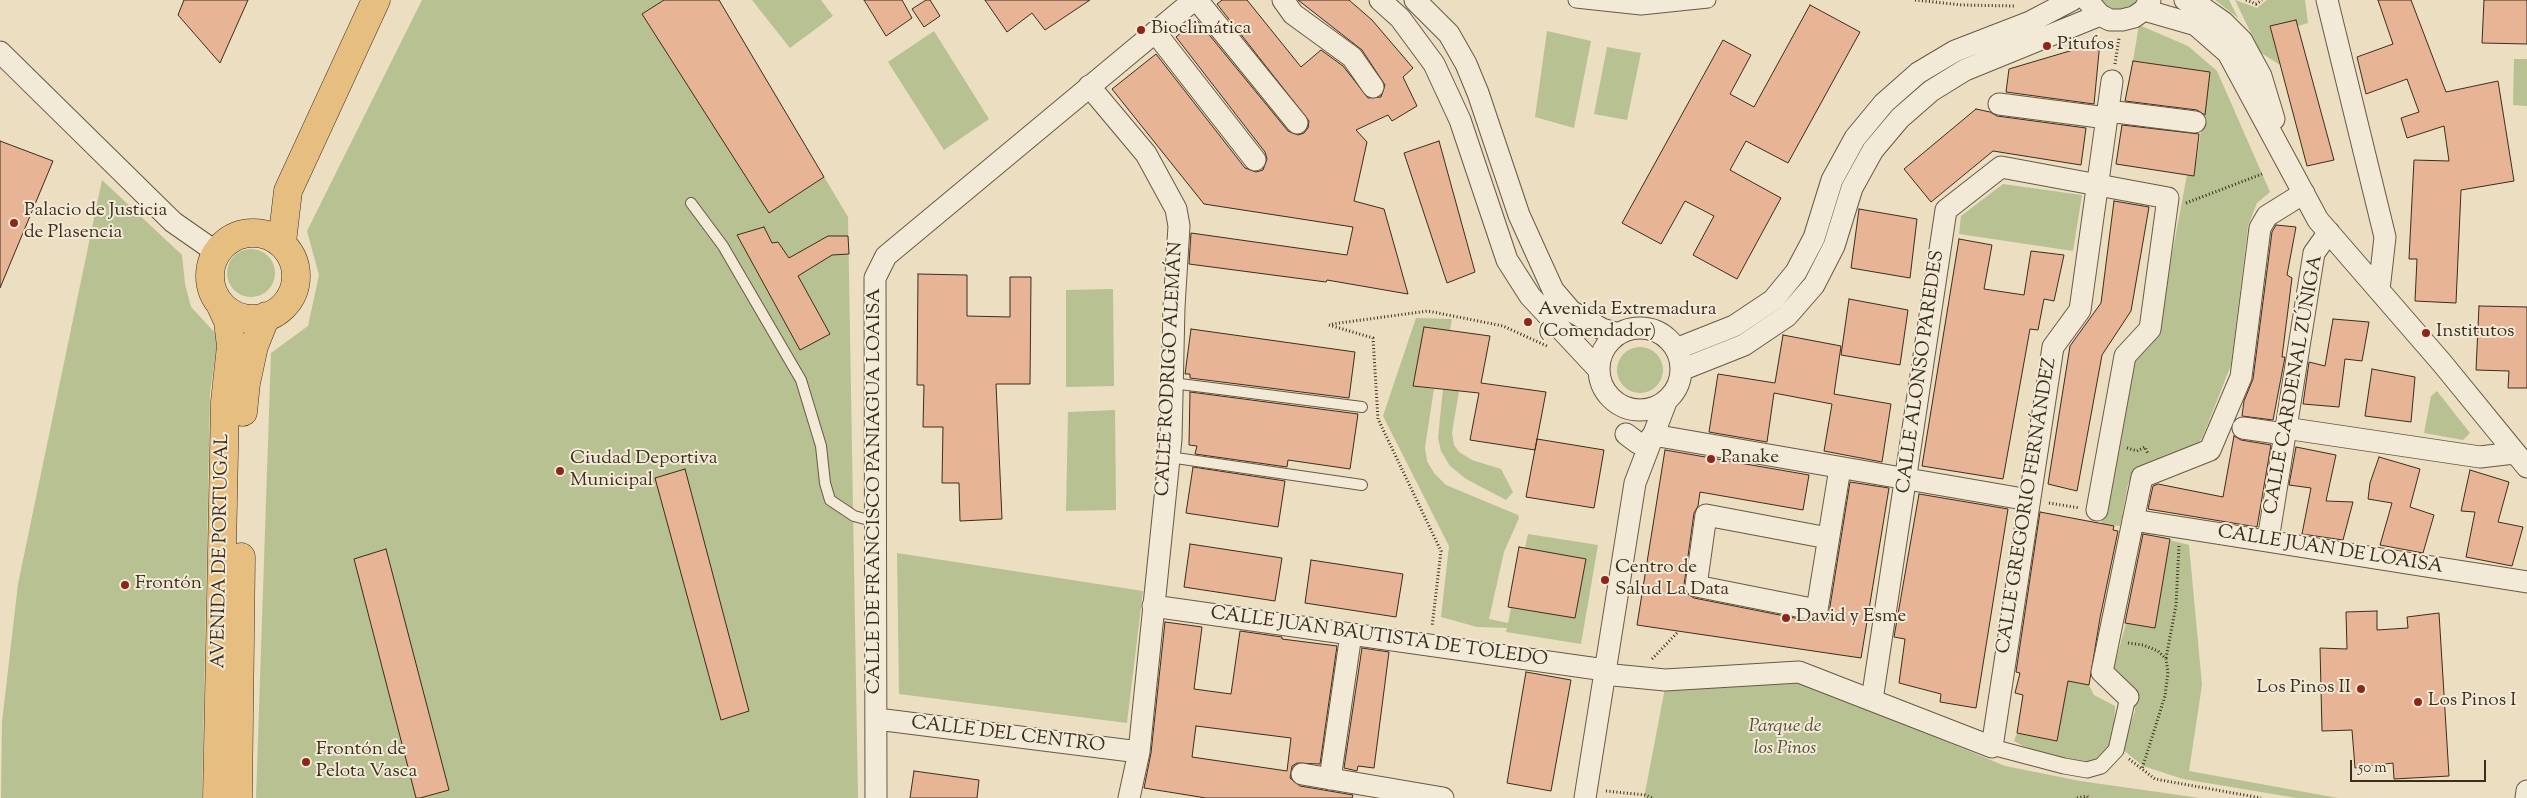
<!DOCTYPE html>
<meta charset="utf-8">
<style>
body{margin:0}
#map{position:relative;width:2527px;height:798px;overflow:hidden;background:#ebdec1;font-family:"Sorts Mill Goudy",serif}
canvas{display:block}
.scale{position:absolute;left:2350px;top:760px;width:136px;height:22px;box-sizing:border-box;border:2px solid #3c2d1c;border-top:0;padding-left:6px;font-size:15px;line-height:18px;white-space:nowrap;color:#3c2d1c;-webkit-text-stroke:4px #f2ead7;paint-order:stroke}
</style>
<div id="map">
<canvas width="2527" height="798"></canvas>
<div class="scale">50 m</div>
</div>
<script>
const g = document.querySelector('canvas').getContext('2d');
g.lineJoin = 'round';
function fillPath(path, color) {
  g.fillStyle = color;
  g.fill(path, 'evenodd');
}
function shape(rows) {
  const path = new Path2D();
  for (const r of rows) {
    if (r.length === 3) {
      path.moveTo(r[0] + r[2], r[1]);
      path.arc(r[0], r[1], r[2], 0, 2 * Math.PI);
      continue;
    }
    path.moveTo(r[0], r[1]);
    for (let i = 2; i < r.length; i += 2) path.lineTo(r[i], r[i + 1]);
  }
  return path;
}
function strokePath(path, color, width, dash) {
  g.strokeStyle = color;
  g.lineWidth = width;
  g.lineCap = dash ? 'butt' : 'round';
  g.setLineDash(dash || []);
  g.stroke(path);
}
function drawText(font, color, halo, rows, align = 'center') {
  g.font = font + ' "Sorts Mill Goudy",serif';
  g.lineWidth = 4;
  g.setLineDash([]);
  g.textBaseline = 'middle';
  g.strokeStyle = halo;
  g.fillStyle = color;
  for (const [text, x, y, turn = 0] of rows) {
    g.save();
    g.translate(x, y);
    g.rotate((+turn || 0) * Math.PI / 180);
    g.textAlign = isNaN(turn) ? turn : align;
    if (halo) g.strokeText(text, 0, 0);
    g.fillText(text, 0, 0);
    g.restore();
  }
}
const green = shape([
 [422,0,719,0,848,217,858,798,256,798,271,353,308,326,319,275,307,231],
 [752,0,821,0,833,16,790,48],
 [2099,0,2138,0,2133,5,2118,10,2110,9],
 [2215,0,2229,0,2238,18],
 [2235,0,2257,8,2267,0,2305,0,2308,23,2298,26,2296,20,2270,26,2280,65,2260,52],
 [2139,25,2188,46,2217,71,2270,192,2257,203,2248,226,2231,365,2203,436,2199,443,2134,472,2128,484,2120,526,2101,524,2132,355,2158,329,2187,175,2194,176,2210,72,2133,61],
 [934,31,989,119,944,150,888,62],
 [1547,31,1591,41,1574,128,1535,117],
 [1607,47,1641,53,1627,120,1594,114],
 [2514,59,2527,59,2527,106,2513,105],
 [102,180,182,255,185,284,191,307,218,336,210,393,202,798,1,798,2,722,18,584],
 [2003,184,2082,195,2073,251,1959,234,1961,216],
 [251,273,24],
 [1113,289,1114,386,1066,387,1066,290],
 [1416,318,1452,319,1450,330,1424,327,1413,386,1434,389,1425,447,1427,461,1434,473,1446,485,1518,515,1519,518,1504,552,1489,619,1508,623,1511,608,1575,617,1586,559,1525,548,1528,534,1598,545,1581,644,1506,632,1507,628,1477,627,1441,617,1449,546,1383,416],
 [1640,370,23],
 [1443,389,1459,391,1452,433,1454,445,1459,452,1472,460,1501,469,1513,492,1506,500,1466,479,1450,466,1441,451,1438,438],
 [2437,391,2470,433,2463,440,2424,433,2431,396],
 [1115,410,1116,510,1066,511,1068,412],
 [2170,540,2189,545,2202,685,2189,771,2338,798,2297,798,2183,779,2143,766,2122,749,2135,711,2134,693,2110,672,2092,667,2093,660,2115,664,2126,623,2155,628],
 [897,553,1143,591,1127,723,899,694],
 [1799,680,2005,766,2080,781,2200,798,1644,798,1665,688],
 [2064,680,2089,685,2094,695,2115,706,2114,734,2108,751,2101,758,2089,763,2076,763,2027,748,2014,741,2017,733,2057,741]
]);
const building = shape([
 [184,0,248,0,220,63,178,15,184,0],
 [664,0,719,0,824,177,769,213,642,14,664,0],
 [864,0,902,0,912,18,886,36,864,0],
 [926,0,930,0,940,16,924,27,912,9,926,0],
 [985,0,1090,0,1045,30,1032,13,1007,32,985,0],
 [1222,0,1247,0,1301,67,1321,50,1343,66,1368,98,1381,97,1385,85,1362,50,1298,0,1349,0,1372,20,1413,68,1403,77,1417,106,1392,121,1388,115,1356,130,1367,142,1354,201,1384,209,1408,294,1327,280,1326,282,1189,264,1191,233,1347,255,1353,227,1204,204,1112,89,1156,54,1245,168,1256,172,1263,170,1267,159,1265,152,1176,37,1197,20,1288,131,1298,135,1304,133,1308,128,1309,121,1217,4,1222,0],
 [2378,0,2411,0,2446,92,2498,81,2514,181,2461,190,2456,303,2415,301,2417,259,2409,259,2414,160,2449,161,2444,126,2407,138,2401,118,2419,112,2407,79,2366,94,2357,57,2393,44,2378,0],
 [2484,0,2527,0,2527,44,2482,43,2484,0],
 [1810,5,1860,32,1788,163,1746,141,1730,170,1781,198,1737,279,1693,255,1714,216,1685,201,1661,244,1622,223,1723,40,1751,55,1730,94,1754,107,1810,5],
 [2296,20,2334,160,2307,166,2270,26,2296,20],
 [2100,42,2094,104,2006,92,2009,69,2100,42],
 [2133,61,2210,72,2205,115,2197,110,2125,101,2133,61],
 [1976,109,1990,112,1997,116,2086,128,2081,165,1993,151,1931,202,1904,169,1976,109],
 [2122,125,2199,134,2194,176,2116,164,2122,125],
 [0,141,53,161,0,288,0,141],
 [1439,141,1475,272,1447,283,1404,153,1439,141],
 [2114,201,2149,207,2131,311,2102,355,2077,491,2048,484,2070,346,2101,303,2114,201],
 [1859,209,1917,219,1910,278,1851,268,1859,209],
 [2276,225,2296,227,2287,275,2292,278,2282,357,2285,357,2273,420,2242,416,2244,401,2253,379,2272,232,2276,225],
 [764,227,772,243,778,242,789,258,828,236,848,236,849,254,832,255,798,276,830,334,800,350,737,235,764,227],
 [1959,239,1992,245,1984,289,2024,295,2031,251,2064,255,2054,301,2044,299,2038,330,2030,329,2003,479,1922,466,1959,239],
 [918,274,967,275,967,316,1010,317,1010,277,1031,277,1030,384,996,384,1002,519,960,521,959,483,942,483,943,427,923,427,924,385,917,385,918,274],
 [1849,299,1908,310,1900,365,1841,355,1849,299],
 [2479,306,2527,307,2527,388,2508,388,2509,371,2476,370,2479,306],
 [2333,319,2369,322,2362,361,2345,359,2339,407,2303,404,2309,362,2325,366,2333,319],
 [1424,327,1490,336,1481,383,1546,392,1535,450,1470,440,1479,393,1413,386,1424,327],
 [1191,329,1355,352,1349,398,1190,378,1190,374,1185,374,1191,329],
 [1783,335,1841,346,1834,394,1891,404,1882,462,1824,451,1832,404,1774,393,1767,442,1709,432,1718,374,1775,383,1783,335],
 [2372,369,2415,377,2411,422,2365,416,2372,369],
 [1190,392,1358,414,1350,469,1288,460,1287,467,1195,454,1197,446,1189,445,1190,392],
 [2234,436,2241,440,2271,445,2257,527,2148,509,2153,486,2158,484,2223,497,2234,436],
 [1537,439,1604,450,1594,508,1526,497,1537,439],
 [2296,447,2336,455,2326,501,2353,502,2343,540,2302,534,2311,488,2289,485,2296,447],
 [1665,450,1809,475,1803,510,1700,492,1698,506,1694,513,1684,585,1684,592,1694,598,1815,622,1828,619,1850,482,1889,488,1861,658,1637,625,1665,450],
 [2379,457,2420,469,2410,507,2434,515,2423,553,2380,545,2392,503,2368,499,2370,483,2379,457],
 [1193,467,1285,481,1278,527,1186,513,1193,467],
 [685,469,749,711,721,720,655,478,685,469],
 [2470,470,2509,482,2498,522,2523,527,2512,566,2466,557,2475,512,2461,511,2470,470],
 [1919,494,2008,509,1976,708,1940,702,1941,694,1899,683,1905,639,1894,637,1919,494],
 [2040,512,2114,526,2113,530,2118,531,2100,618,2089,685,2068,681,2057,741,2017,733,2023,695,2015,693,2020,673,2016,672,2040,512],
 [2143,534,2170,539,2155,628,2125,623,2143,534],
 [1190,544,1282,558,1275,601,1184,587,1190,544],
 [1519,547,1586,559,1575,618,1508,607,1519,547],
 [386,549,449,790,420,798,416,798,354,559,386,549],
 [1311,560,1403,574,1396,617,1305,603,1311,560],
 [2377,611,2377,630,2408,628,2407,617,2439,613,2449,776,2394,779,2393,763,2355,768,2352,730,2322,731,2320,648,2347,649,2346,612,2377,611],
 [1165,622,1202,627,1194,689,1231,694,1240,631,1282,637,1282,639,1337,646,1320,764,1297,763,1292,766,1290,778,1300,786,1353,795,1352,798,1206,798,1144,788,1151,753,1165,622],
 [1196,726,1291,738,1287,771,1192,757,1196,726],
 [1362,648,1389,652,1374,768,1358,766,1357,771,1344,768,1362,648],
 [1526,672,1571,680,1551,791,1507,783,1526,672],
 [914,771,979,780,977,798,910,798,914,771]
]);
const path = shape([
 [1915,0,1962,5,2014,6],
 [2246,0,2256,4,2262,0],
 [2115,64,2119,38],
 [2186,203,2262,174],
 [1332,324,1428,311,1503,326,1549,347],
 [1329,325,1373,338,1378,419,1441,551,1432,627],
 [2127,448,2137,451,2145,447,2148,454],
 [2049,503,2080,508],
 [2128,643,2143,645,2158,651,2166,659,2168,672,2165,696,2142,769],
 [2166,658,2176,605,2179,546],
 [1652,659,1677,633],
 [2129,759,2155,779,2261,798],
 [1606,791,1645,795,1652,798],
 [2077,798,2087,796,2089,798]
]);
const service = shape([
 [691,203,723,246,801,380,821,446,825,483,830,500,854,516,876,522],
 [1172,383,1362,407],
 [1169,457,1362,485]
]);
const pedestrian = shape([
 [1576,0,1641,7,1708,0],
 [1992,747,2064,766,2087,770,2101,766,2116,750,2128,697]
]);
const minor = shape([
 [1197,0,1297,123],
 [1283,0,1293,14,1352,57,1373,87],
 [1380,0,1400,18,1434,64,1460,120,1507,260,1530,296,1598,369],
 [1415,0,1449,34,1466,64,1478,93,1519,215,1553,290,1571,311,1602,329,1619,334],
 [2087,0,2100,15,2110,20,2122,20,2134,17,2144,10,2150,0],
 [2185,0,2203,8,2223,22,2242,41,2261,76,2274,119],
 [2327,0,2385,237,2379,290],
 [2144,10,2196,25,2228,53,2318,220,2442,363,2527,467],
 [1155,32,1255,160],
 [0,52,173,222,216,252],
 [1089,86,1146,154,1176,209,1179,226,1174,307,1171,439,1139,752,1129,798],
 [1999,104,2107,118],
 [2108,111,2195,122],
 [1640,369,41],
 [1676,349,1734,326,1773,300,1796,272,1814,238,1832,180,1855,138,1884,103,1918,73,1955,51,2030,22,2072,0],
 [1681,370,1744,345,1787,316,1814,285,1834,246,1852,188,1873,150,1900,118,1931,91,1965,70,2100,15],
 [2243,428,2284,434],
 [2285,428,2480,457,2514,453],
 [1626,434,1638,443,1647,443,1653,435,2029,500],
 [2133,520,2527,582],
 [1828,538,1706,515,1696,586,1817,610,1840,468],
 [2268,540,2314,253,2329,232],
 [1153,606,1605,670],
 [1603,674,1665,680,1799,672,1992,747,2053,347,2080,310,2112,81],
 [2128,697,2102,672,2142,477,2210,450,2241,377,2260,228,2267,216,2304,193],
 [1872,700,1946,210,2001,167,2168,198,2150,329,2125,356,2097,510],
 [877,719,1139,752],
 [1302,774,1443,798],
 [1330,779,1351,634],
 [876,798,875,278,886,256,1194,0],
 [1585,798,1635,483,1666,402],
 [2526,798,2527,791]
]);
const primary = shape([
 [253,276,43],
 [282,242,288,191,376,0],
 [243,412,246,383,254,346,266,316],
 [217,798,225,402,231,346,228,321,221,306],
 [238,798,241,557]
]);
const markers = [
 [1141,30,5,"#8f2418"],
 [2047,46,5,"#8f2418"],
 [14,223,5,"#8f2418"],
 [1528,322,5,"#8f2418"],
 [2426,333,5,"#8f2418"],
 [1711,459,5,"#8f2418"],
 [560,471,5,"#8f2418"],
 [1605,580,5,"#8f2418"],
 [125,585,5,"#8f2418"],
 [1786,618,5,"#8f2418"],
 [2361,689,5,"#8f2418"],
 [2418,702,5,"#8f2418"],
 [306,762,5,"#8f2418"]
];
const poiNames = [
 ["Bioclimática",1151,30],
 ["Pitufos",2057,46],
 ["Palacio de Justicia",24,212],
 ["de Plasencia",24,234],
 ["Avenida Extremadura",1538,311],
 ["(Comendador)",1538,333],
 ["Institutos",2436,333],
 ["Panake",1721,459],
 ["Ciudad Deportiva",570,460],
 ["Municipal",570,482],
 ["Centro de",1615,569],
 ["Salud La Data",1615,591],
 ["Frontón",135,585],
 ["David y Esme",1796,618],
 ["Los Pinos II",2351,689,"right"],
 ["Los Pinos I",2428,702],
 ["Frontón de",316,751],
 ["Pelota Vasca",316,773]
];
const streetNames = [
 ["CALLE RODRIGO ALEMÁN",1171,369,-87],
 ["CALLE ALONSO PAREDES",1922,372,-82],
 ["CALLE CARDENAL ZÚÑIGA",2295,385,-80],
 ["CALLE DE FRANCISCO PANIAGUA LOAISA",876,491,-90],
 ["CALLE GREGORIO FERNÁNDEZ",2028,506,-81],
 ["AVENIDA DE PORTUGAL",222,551,-89],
 ["CALLE JUAN DE LOAISA",2330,551,9],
 ["CALLE JUAN BAUTISTA DE TOLEDO",1379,638,8],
 ["CALLE DEL CENTRO",1008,736,7]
];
const parkNames = [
 ["Parque de",1785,728],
 ["los Pinos",1785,750]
];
fillPath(green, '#b8c192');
fillPath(building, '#e7b596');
strokePath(building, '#3c2d1c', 1);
strokePath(service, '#685945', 12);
strokePath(pedestrian, '#685945', 17);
strokePath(minor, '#685945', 23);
strokePath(primary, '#3c2d1c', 29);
strokePath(path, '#3c2d1c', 3, [1, 2.5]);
strokePath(service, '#f2ead7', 10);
strokePath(pedestrian, '#f2ead7', 15);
strokePath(minor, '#f2ead7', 21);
strokePath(primary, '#e6bf80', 28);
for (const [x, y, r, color] of markers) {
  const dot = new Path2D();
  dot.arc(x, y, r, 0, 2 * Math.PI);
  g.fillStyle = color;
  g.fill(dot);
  strokePath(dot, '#f2ead7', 2);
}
drawText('19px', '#3c2d1c', '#f2ead7', poiNames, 'left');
drawText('19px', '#3c2d1c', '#f2ead7', streetNames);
drawText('italic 19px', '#554b34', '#f2ead7', parkNames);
</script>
